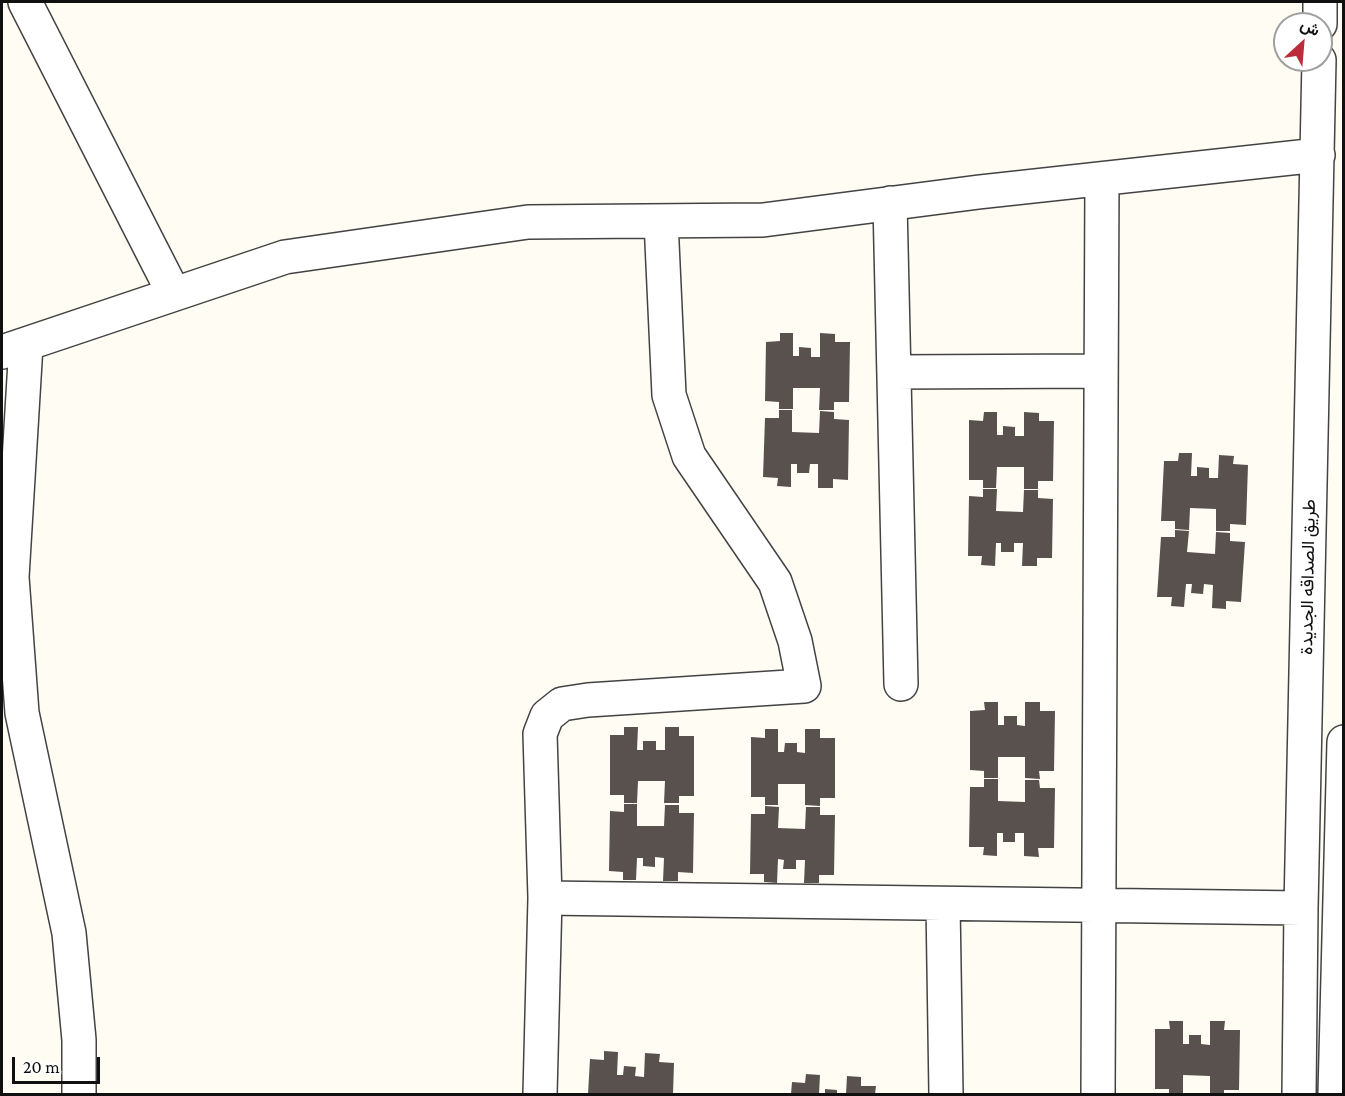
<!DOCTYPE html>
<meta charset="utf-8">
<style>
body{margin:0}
#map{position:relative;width:1345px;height:1096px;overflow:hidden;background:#fffcf4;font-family:"Crimson Pro",Vazirmatn,serif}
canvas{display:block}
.frame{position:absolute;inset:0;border:3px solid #101010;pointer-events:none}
.north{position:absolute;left:1273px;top:12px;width:60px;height:60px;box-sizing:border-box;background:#fff;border:2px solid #9f9f9f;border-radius:50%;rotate:26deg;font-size:16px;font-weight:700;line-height:24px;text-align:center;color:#101010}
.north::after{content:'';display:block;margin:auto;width:21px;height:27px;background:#bd2c3a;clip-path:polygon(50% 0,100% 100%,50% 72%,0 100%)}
.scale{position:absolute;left:12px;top:1057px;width:88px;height:27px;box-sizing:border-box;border:3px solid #101010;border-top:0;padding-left:8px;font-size:18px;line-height:21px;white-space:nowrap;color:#101010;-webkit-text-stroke:4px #fff;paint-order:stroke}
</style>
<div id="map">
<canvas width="1345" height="1096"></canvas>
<div class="frame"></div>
<div class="north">ش</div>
<div class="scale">20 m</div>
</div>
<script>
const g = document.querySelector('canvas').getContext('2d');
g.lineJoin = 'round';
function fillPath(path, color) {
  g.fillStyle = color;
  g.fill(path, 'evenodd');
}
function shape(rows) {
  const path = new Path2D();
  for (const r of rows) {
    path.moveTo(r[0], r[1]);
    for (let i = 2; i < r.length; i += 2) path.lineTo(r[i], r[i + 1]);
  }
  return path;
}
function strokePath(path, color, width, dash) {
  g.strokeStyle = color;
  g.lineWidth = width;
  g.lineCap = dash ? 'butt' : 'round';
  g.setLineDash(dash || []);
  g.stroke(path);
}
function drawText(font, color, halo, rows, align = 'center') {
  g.font = font + ' "Crimson Pro",Vazirmatn,serif';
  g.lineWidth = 6;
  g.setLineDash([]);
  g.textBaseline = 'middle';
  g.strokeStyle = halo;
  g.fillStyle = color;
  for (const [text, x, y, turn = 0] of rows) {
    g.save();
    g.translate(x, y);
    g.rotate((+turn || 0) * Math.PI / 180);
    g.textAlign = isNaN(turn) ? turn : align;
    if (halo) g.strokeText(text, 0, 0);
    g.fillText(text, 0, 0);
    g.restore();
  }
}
const building = shape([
 [780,333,793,333,793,356,799,356,799,347,811,348,811,357,820,357,820,333,835,334,835,342,850,342,849,402,834,402,834,410,819,410,820,388,793,388,793,409,779,409,779,402,765,401,766,342,780,341],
 [779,410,792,410,792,432,819,433,820,411,834,412,834,419,849,420,848,480,833,479,833,488,818,488,818,464,810,464,809,473,797,473,797,464,791,464,791,487,777,486,778,478,763,477,765,418,779,418],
 [984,412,997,412,997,435,1003,435,1003,426,1015,427,1015,436,1024,436,1024,412,1039,413,1039,421,1054,421,1053,481,1038,481,1038,489,1024,489,1024,467,997,467,996,488,983,488,983,480,969,480,969,420,983,421],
 [1179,453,1192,453,1191,476,1197,476,1197,467,1209,468,1209,478,1218,478,1219,455,1234,456,1233,464,1248,465,1246,525,1230,524,1230,531,1216,531,1216,509,1190,508,1189,530,1175,529,1175,521,1161,521,1164,461,1178,461],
 [983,489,997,489,996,511,1023,512,1024,490,1038,490,1038,498,1053,499,1052,558,1037,558,1037,566,1022,566,1023,543,1014,543,1014,552,1001,552,1001,543,996,543,995,566,981,565,982,556,968,556,969,496,983,497],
 [1175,530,1189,531,1187,552,1215,554,1216,532,1230,533,1230,541,1245,542,1241,602,1226,601,1226,609,1212,608,1213,585,1204,584,1203,594,1191,593,1192,584,1186,584,1184,607,1171,606,1172,597,1157,597,1161,537,1175,537],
 [984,702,998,702,998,725,1004,725,1004,716,1017,716,1017,725,1025,726,1025,702,1040,702,1040,711,1055,711,1054,771,1039,771,1040,779,1025,778,1025,757,998,757,998,778,984,778,984,771,970,770,970,711,985,710],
 [624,727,638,727,637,750,643,750,643,741,656,741,656,750,665,750,665,727,679,727,679,736,694,736,694,796,679,796,679,803,664,803,665,781,638,781,637,803,624,803,624,795,610,795,610,735,624,735],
 [765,729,778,729,778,752,784,752,785,743,797,743,797,752,805,753,805,729,820,729,820,738,835,738,835,798,820,798,820,806,805,805,805,784,778,784,778,805,765,805,765,797,751,797,751,737,765,738],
 [984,779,998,779,998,801,1025,802,1025,780,1039,780,1040,788,1055,788,1054,848,1038,848,1039,857,1024,856,1024,833,1015,833,1015,842,1003,842,1003,833,997,833,997,856,983,855,984,847,969,847,970,787,984,787],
 [624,804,637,804,637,826,664,826,665,805,679,805,679,813,694,813,693,873,678,872,678,881,663,881,664,858,655,857,655,867,643,866,643,858,637,858,636,880,623,880,623,872,609,871,610,811,624,812],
 [765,806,779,807,778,828,805,829,806,807,820,807,820,815,835,815,834,875,819,875,819,883,804,883,805,860,796,860,796,869,783,869,784,860,778,859,777,883,764,882,764,874,750,874,751,814,765,814],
 [1169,1021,1183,1021,1183,1044,1189,1044,1189,1035,1201,1035,1201,1044,1210,1045,1210,1021,1225,1021,1224,1030,1240,1030,1239,1090,1224,1090,1224,1094,1210,1094,1210,1076,1183,1075,1183,1094,1169,1094,1169,1089,1155,1089,1155,1029,1170,1029],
 [604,1051,618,1052,617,1075,623,1075,624,1066,636,1067,635,1076,644,1077,645,1053,660,1054,659,1062,674,1063,673,1094,588,1094,590,1059,604,1060],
 [806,1074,820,1075,819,1094,791,1094,792,1082,805,1083],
 [847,1076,861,1077,861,1086,876,1086,875,1094,846,1094],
 [825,1089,837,1090,837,1094,825,1094]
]);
const minor = shape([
 [25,2,174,294],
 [1320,24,1320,2],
 [890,203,901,684],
 [26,345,12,577,22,713,69,933,79,1040,79,1094],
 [2,352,285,257,528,222,763,220,979,192,1318,155],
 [894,372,1100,371],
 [545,898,1301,908],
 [943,904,946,1094],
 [540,1094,545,898,540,734,547,716,562,704,588,700,804,686,795,641,775,582,689,456,669,395,661,221],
 [1098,1094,1102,179],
 [1299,1094,1301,908,1319,60],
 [1335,1094,1344,742]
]);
const streetNames = [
 ["طريق الصداقه الجديدة",1308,577,-89]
];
fillPath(building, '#59514d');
strokePath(minor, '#434343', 36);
strokePath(minor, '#fff', 33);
drawText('18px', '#101010', '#fff', streetNames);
</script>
